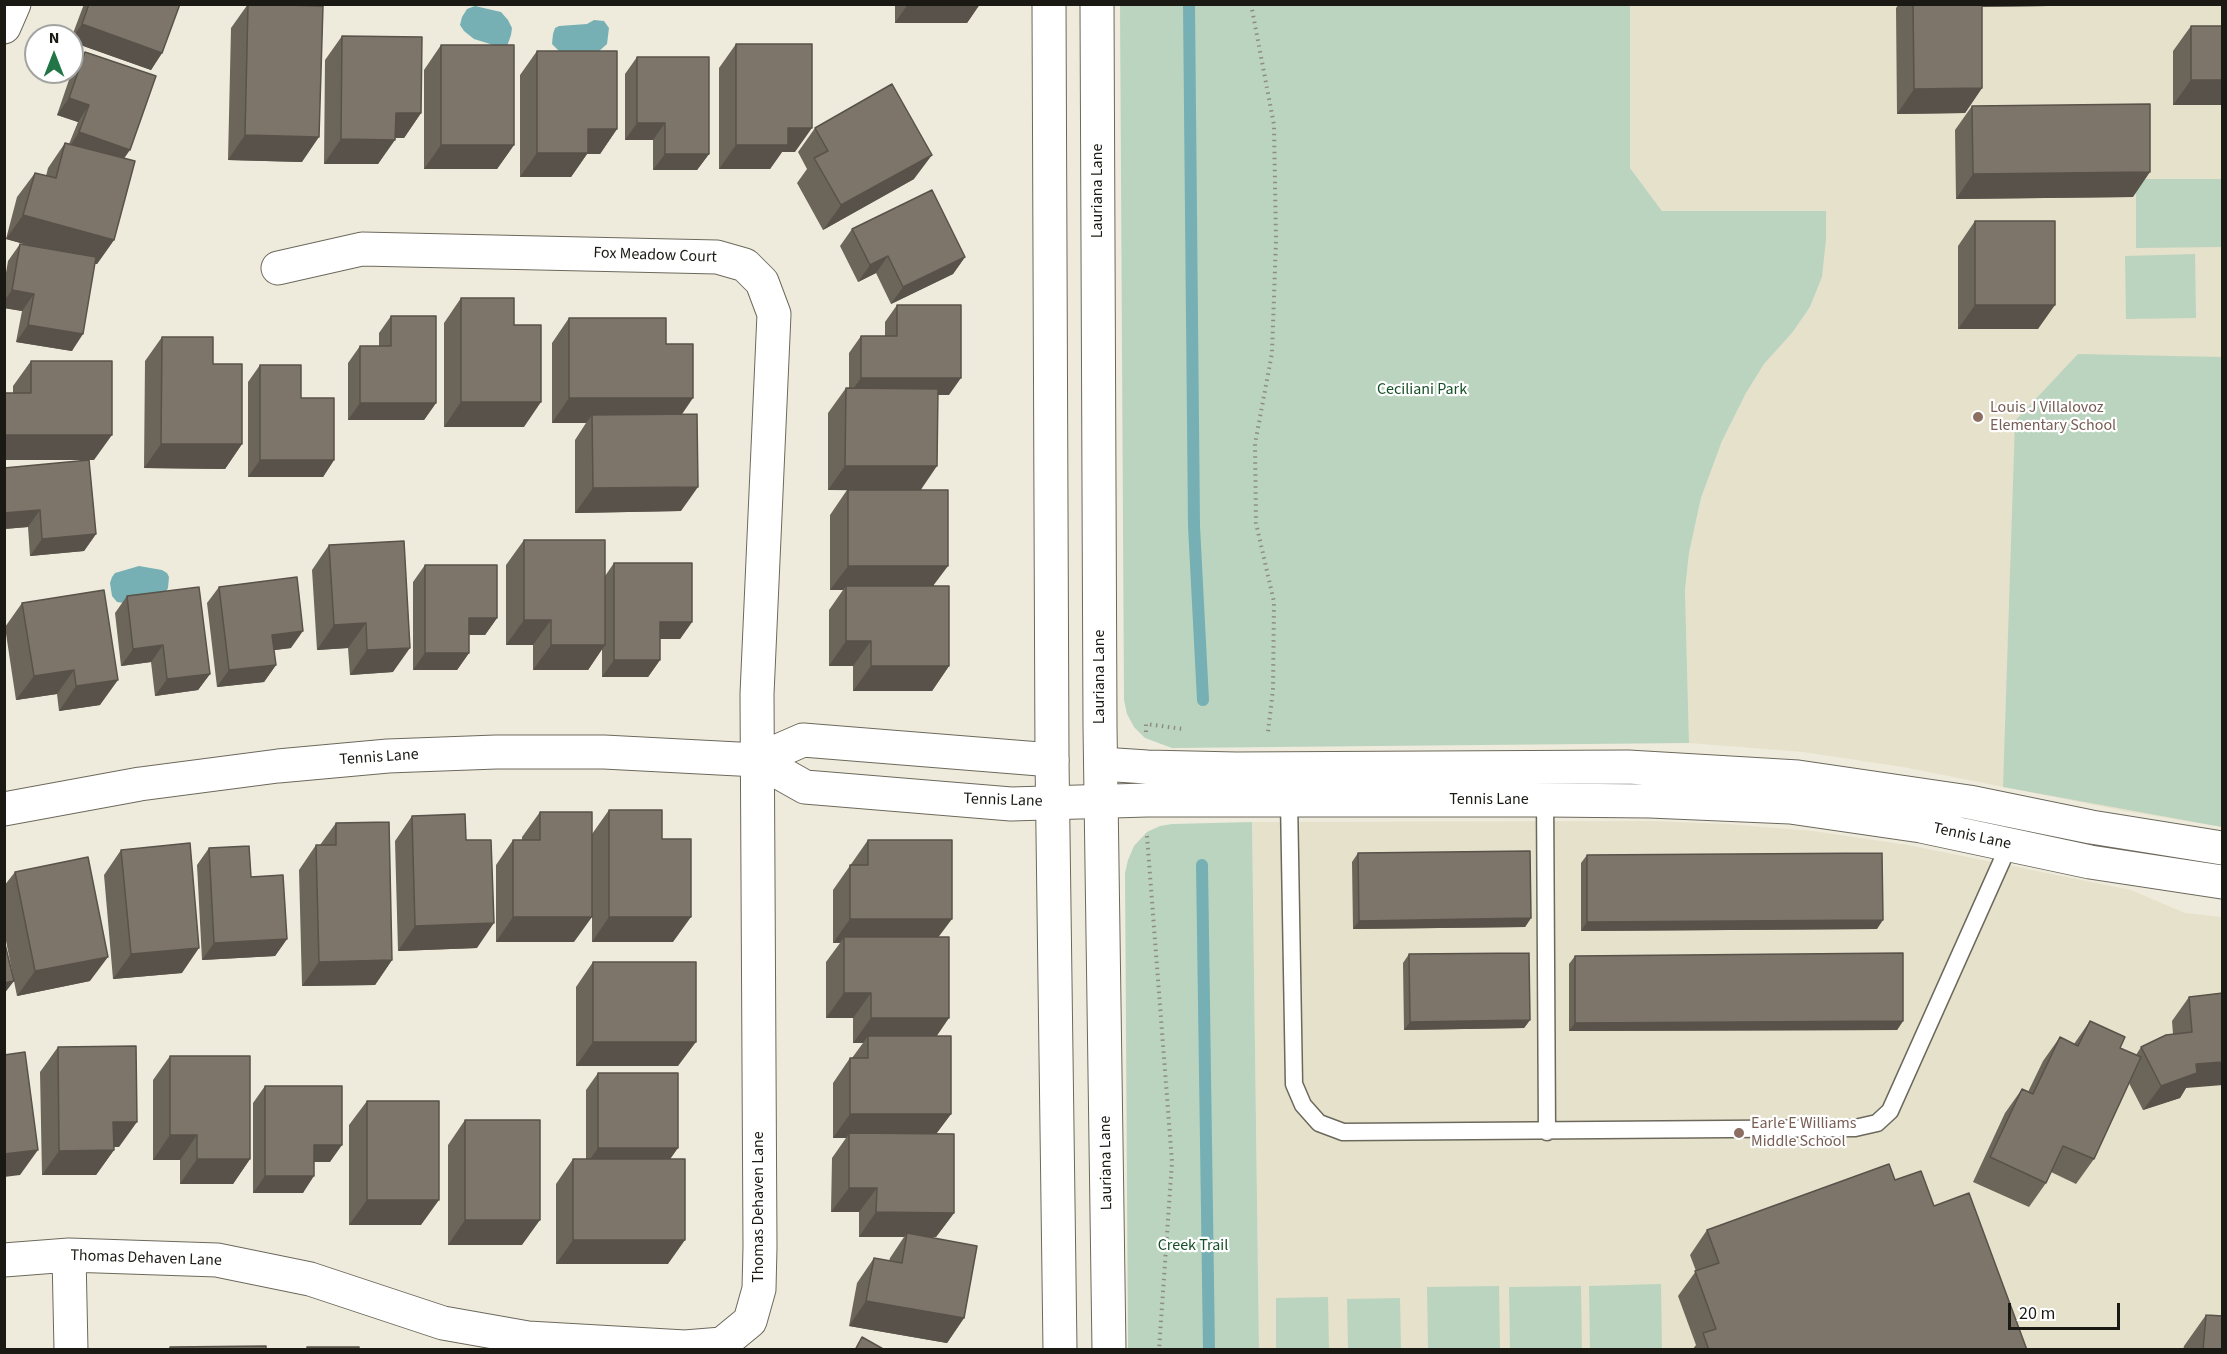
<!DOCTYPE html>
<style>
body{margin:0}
#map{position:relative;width:2227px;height:1354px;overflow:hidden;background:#eeebdc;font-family:"Source Sans 3",sans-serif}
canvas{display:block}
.frame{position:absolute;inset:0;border:6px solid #1a1913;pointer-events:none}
.north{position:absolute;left:24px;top:24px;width:60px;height:60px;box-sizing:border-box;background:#fff;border:2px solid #a3a3a1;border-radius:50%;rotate:0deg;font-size:16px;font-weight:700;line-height:24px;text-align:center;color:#1a1913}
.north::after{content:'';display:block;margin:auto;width:21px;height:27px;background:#227547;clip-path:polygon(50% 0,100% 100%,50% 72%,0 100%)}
.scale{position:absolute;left:2008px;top:1303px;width:112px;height:27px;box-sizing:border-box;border:3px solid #1a1913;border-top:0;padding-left:8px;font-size:18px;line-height:21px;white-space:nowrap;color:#1a1913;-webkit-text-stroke:4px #fff;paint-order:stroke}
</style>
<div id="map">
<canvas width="2227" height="1354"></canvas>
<div class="frame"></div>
<div class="north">N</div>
<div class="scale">20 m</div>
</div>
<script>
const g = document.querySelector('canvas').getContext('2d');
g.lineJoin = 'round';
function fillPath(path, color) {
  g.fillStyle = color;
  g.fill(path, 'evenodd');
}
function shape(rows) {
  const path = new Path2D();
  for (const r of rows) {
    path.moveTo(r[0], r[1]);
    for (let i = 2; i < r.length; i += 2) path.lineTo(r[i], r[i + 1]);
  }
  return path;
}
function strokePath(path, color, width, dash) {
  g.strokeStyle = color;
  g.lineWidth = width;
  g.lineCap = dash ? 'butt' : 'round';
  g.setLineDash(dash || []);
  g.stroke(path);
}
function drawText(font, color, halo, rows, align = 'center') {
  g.font = font + ' "Source Sans 3",sans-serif';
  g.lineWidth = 4.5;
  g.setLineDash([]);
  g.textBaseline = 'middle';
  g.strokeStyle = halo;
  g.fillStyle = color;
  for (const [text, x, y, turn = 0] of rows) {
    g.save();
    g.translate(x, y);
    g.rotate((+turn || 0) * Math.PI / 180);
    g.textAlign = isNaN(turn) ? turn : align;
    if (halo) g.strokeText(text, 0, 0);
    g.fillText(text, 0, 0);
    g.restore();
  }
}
const built = shape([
 [1630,5,2222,5,2222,827,2125,811,1903,767,1803,752,1689,743,1685,590,1689,553,1701,498,1722,441,1746,393,1764,364,1792,333,1810,307,1822,277,1825,211,1662,211,1630,168],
 [1650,821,1728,824,1813,831,1908,845,2131,890,2185,913,2222,917,2222,1349,1259,1349,1252,822]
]);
const green = shape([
 [1120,5,1630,5,1630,168,1662,211,1826,211,1826,239,1822,277,1810,307,1792,333,1764,364,1746,393,1722,441,1701,498,1689,553,1685,590,1689,743,1172,748,1145,738,1134,727,1127,714,1124,700],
 [2136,179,2222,179,2222,247,2136,248],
 [2195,254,2196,318,2126,319,2125,256],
 [2078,354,2222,357,2222,827,2003,787,2015,421],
 [1252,822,1259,1349,1128,1349,1125,873,1128,860,1134,846,1147,832,1160,826,1172,824],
 [1661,1284,1662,1349,1590,1349,1589,1286],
 [1499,1286,1500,1349,1428,1349,1427,1287],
 [1581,1286,1582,1349,1510,1349,1509,1287],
 [1328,1297,1329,1349,1276,1349,1276,1298],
 [1400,1298,1401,1349,1348,1349,1347,1299]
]);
const water = shape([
 [475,6,501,12,508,20,512,28,511,35,506,49,474,39,464,31,460,25,462,17,467,9],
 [594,20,604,21,609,28,607,44,598,52,559,51,552,44,553,34,555,28,559,26,587,24],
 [139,566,162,570,167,573,169,577,168,588,165,593,124,603,117,602,112,596,110,583,112,577,115,573]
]);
const stream = shape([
 [1189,4,1194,526,1203,700],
 [1202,865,1209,1350]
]);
const path = shape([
 [1251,4,1274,125,1276,241,1272,353,1255,444,1256,523,1274,602,1273,690,1268,732,1266,732],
 [1146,732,1146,724,1183,729],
 [1147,836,1172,1162,1159,1350]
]);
const lane = shape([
 [1545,793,1547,1132],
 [1289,799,1294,1084,1303,1105,1319,1123,1343,1132,1855,1128,1877,1123,1890,1111,2009,845]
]);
const street = shape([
 [4,27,14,4],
 [757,760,805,787,1011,804,1147,800,1545,800,1650,801,1790,807,1921,826,2090,862,2222,882],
 [1101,764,1147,767,1236,769,1628,767,1798,777,1969,802,2091,827,2222,848],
 [4,809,140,784,278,766,388,756,496,752,604,752,757,760,803,740,1052,760],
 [69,1255,71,1350],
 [4,1260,69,1255,217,1260,310,1279,443,1323,528,1338,685,1347,722,1344,750,1321,759,1289,760,1247,757,694,774,314,762,282,745,265,717,257,362,249,278,268]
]);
const secondary = shape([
 [1049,4,1052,760,1060,1350],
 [1097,4,1100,726,1109,1350]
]);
const wall = shape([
 [84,4,180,4,162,53,151,70,72,42,72,36],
 [248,4,279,4,302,162,228,160,231,28],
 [895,4,980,4,967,23,895,23],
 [1899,4,2049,4,2048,6,1982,7,1982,88,1965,113,1897,114,1896,8],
 [2191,26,2223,105,2173,105,2173,51],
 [342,36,421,113,404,138,395,138,378,164,324,164,325,60],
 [736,44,795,152,782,152,770,169,719,169,719,68],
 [441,45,514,145,497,169,424,169,424,70],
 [537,51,617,129,600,154,587,154,571,177,520,177,520,75],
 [85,52,124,159,114,240,97,264,95,264,72,351,16,342,22,311,4,308,4,284,8,261,20,244,31,246,6,239,17,197,35,173,46,176,48,168,65,143,69,144,78,122,57,115,73,68],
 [637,57,709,154,697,170,653,170,653,140,625,140,625,74],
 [1972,106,2133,197,1956,199,1955,130],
 [815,128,914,179,823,230,797,183,807,169,798,152],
 [1975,221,2038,329,1958,329,1958,246],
 [852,229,965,257,953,274,891,304,876,273,858,282,840,246],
 [461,298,514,325,524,427,444,427,444,323],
 [897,305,949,395,938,395,921,490,934,586,949,666,932,691,853,691,853,666,829,666,829,610,843,590,830,590,830,515,847,490,828,490,828,413,846,388,849,388,849,353,861,336,885,336,885,322],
 [391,316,436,403,424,420,348,420,348,363,360,346,379,346,379,333],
 [569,318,666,344,682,414,681,511,575,513,575,440,586,423,552,423,552,343],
 [162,337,213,364,242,444,225,469,144,468,145,361],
 [31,361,94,460,89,460,96,534,84,551,30,556,28,527,4,529,89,460,4,460,13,393,13,386],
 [260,365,301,398,334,460,323,477,248,477,248,382],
 [524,540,605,576,614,563,692,622,680,639,660,639,660,660,648,677,602,677,602,649,588,670,533,670,533,645,506,645,506,565],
 [329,545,393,672,350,675,348,648,317,650,312,570],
 [425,565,497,618,485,635,469,635,469,653,457,670,413,670,413,582],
 [219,587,291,648,274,650,276,665,264,682,217,687,207,603],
 [127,596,210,674,198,690,155,696,151,662,121,666,115,613],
 [22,603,100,705,59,711,57,694,16,700,5,627],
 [609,810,662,839,673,942,592,942,592,834],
 [540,812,574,942,496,942,496,865,513,840,522,840,522,837],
 [412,816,466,840,477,948,398,951,395,841],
 [336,823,392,960,375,985,302,986,299,870,316,845,320,845],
 [868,840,938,937,937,1036,951,1114,936,1134,954,1213,936,1237,929,1237,964,1318,947,1343,849,1326,857,1283,874,1258,889,1261,890,1258,904,1237,859,1237,859,1212,831,1212,832,1158,846,1138,833,1138,833,1083,850,1058,852,1058,863,1043,853,1043,853,1018,826,1018,826,962,840,943,833,943,833,890],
 [209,848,251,877,287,939,275,956,202,960,197,865],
 [121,850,182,973,113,979,104,875],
 [1358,853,1531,918,1525,927,1353,929,1352,862],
 [1587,855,1877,929,1581,931,1581,863],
 [15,872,90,981,17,996,4,931,4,886],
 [1409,954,1530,1020,1524,1028,1404,1030,1403,963],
 [1575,956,1903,1021,1897,1030,1569,1031,1569,964],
 [593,962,678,1066,576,1066,576,987],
 [2223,993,2186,1088,2180,1098,2143,1110,2129,1083,2094,1159,2076,1184,2051,1172,2046,1183,2029,1207,1973,1182,2005,1113,2022,1089,2028,1092,2043,1061,2060,1037,2074,1044,2090,1021,2120,1048,2136,1055,2141,1047,2173,1034,2172,1021,2189,997],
 [58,1047,119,1147,114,1147,114,1150,96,1175,42,1175,40,1072],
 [170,1056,250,1159,233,1184,180,1184,180,1160,153,1160,153,1080],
 [598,1073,671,1159,668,1264,556,1264,556,1184,573,1159,586,1159,586,1090],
 [265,1086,330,1162,314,1162,303,1193,253,1193,253,1103],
 [367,1101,421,1225,349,1225,349,1125],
 [465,1120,522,1245,448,1245,448,1145],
 [1895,1180,1934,1206,2027,1350,1692,1350,1696,1345,1678,1296,1696,1271,1690,1255,1707,1230],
 [2206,1315,2223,1350,2183,1350,2184,1346]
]);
const shadedWall = shape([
 [908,4,980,4,967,23,895,23],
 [1966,4,2049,4,2048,6,1964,7],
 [82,24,162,53,151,70,72,42,72,38],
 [2191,80,2223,80,2223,105,2173,105],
 [1982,88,1965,113,1897,114,1914,89],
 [69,98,89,105,78,122,57,115],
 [396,113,421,113,404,138,379,137],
 [637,123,665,123,653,140,625,140],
 [788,128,812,128,795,152,782,152,770,169,719,169,736,145],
 [588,129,617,129,600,154,587,154,571,177,520,177,537,153],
 [79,132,130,150,118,167,68,149],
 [245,135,319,137,302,162,228,160],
 [341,139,395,140,378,164,324,164],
 [441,145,514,145,497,169,424,169],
 [665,154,709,154,697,170,653,170],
 [932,155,914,179,823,230,841,205],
 [2150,172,2133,197,1956,199,1973,174],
 [23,215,114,240,97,264,6,239],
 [888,256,876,273,858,282,870,265],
 [965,257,953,274,891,304,903,287],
 [12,290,34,294,22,311,4,308,4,301],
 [1975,305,2055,305,2038,329,1958,329],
 [28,325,83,334,72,351,16,342],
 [861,378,961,378,949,395,849,395],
 [569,398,693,398,676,423,592,415,586,423,552,423],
 [461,402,541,402,524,427,444,427],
 [360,403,436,403,424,420,348,420],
 [4,435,112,435,94,460,4,460],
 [161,444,242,444,225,469,144,468],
 [260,460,334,460,323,477,248,477],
 [845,466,937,466,920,491,828,490],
 [698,487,681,511,575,513,593,488],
 [40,510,28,527,4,529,4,513],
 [96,534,84,551,30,556,42,539],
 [848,566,948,566,930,590,846,586,843,590,830,590],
 [469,618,497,618,485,635,457,635],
 [524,620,551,620,533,645,506,645],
 [660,622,692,622,680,639,648,639],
 [366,623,348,648,317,650,334,625],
 [303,631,291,648,260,652,272,635],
 [846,641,871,641,853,666,829,666],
 [163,645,151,662,121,666,133,649],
 [551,645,605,645,588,670,533,670],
 [410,648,393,672,350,675,367,650],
 [425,653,469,653,457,670,413,670],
 [614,660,660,660,648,677,602,677],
 [276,665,264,682,217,687,229,670],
 [871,666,949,666,932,691,853,691],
 [74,670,57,694,16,700,34,676],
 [210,674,198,690,155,696,167,679],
 [118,680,100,705,59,711,76,686],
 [513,917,592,917,574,942,496,942],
 [609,917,691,917,673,942,592,942],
 [1531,918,1525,927,1353,929,1359,921],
 [850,919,952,919,934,943,844,937,840,943,833,943],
 [1883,920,1877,929,1581,931,1587,922],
 [494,923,477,948,398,951,415,926],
 [287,939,275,956,202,960,214,943],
 [199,948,182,973,113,979,131,954],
 [108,957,90,981,17,996,35,971],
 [392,960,375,985,302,986,319,962],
 [14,981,4,994,4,983],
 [844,993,871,993,853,1018,826,1018],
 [871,1018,949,1018,932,1043,868,1036,863,1043,853,1043],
 [1530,1020,1524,1028,1404,1030,1410,1022],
 [1903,1021,1897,1030,1569,1031,1575,1023],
 [593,1042,696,1042,678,1066,576,1066],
 [2223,1062,2223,1085,2186,1088,2180,1098,2143,1110,2161,1086,2196,1064],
 [850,1114,951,1114,933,1138,849,1133,846,1138,833,1138],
 [113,1122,137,1122,119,1147,96,1147],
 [170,1135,197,1135,180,1160,153,1160],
 [314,1145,342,1145,330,1162,303,1162],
 [598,1148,678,1148,666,1165,586,1165],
 [38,1150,20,1175,4,1177,4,1154],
 [114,1150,96,1175,42,1175,59,1151],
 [197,1159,250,1159,233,1184,180,1184],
 [265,1176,314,1176,303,1193,253,1193],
 [849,1188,877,1188,859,1212,831,1212],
 [367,1200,439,1200,421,1225,349,1225],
 [876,1212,954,1213,936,1237,906,1237,907,1233,904,1237,859,1237],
 [465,1220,540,1220,522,1245,448,1245],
 [573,1240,685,1240,668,1264,556,1264],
 [866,1301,964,1318,947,1343,849,1326]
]);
const building = shape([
 [89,4,180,4,162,53,82,24,89,4],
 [248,4,323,6,319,137,245,135,248,4],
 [1913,4,1982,4,1982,88,1914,89,1913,4],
 [2191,26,2223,26,2223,80,2191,80,2191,26],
 [342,36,422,37,421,113,396,113,395,140,341,139,342,36],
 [736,44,812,44,812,128,788,128,788,145,736,145,736,44],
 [441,45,514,45,514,145,441,145,441,45],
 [537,51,617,51,617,129,588,129,588,153,537,153,537,51],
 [85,52,156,76,130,150,79,132,89,105,69,98,85,52],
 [637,57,709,57,709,154,665,154,665,123,637,123,637,57],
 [892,84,932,155,841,205,814,158,828,151,815,128,892,84],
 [2150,104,2150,172,1973,174,1972,106,2150,104],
 [65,143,135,161,114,240,23,215,35,173,56,178,65,143],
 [932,190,965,257,903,287,888,256,870,265,852,229,932,190],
 [1975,221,2055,221,2055,305,1975,305,1975,221],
 [20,244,96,257,83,334,28,325,34,294,12,290,20,244],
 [461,298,514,298,514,325,541,325,541,402,461,402,461,298],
 [897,305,961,305,961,378,861,378,861,336,897,336,897,305],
 [391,316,436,316,436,403,360,403,360,346,391,346,391,316],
 [569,318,666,318,666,344,693,344,693,398,569,398,569,318],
 [162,337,213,337,213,364,242,364,242,444,161,444,162,337],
 [31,361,112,361,112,435,4,435,4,393,31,393,31,361],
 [260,365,301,365,301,398,334,398,334,460,260,460,260,365],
 [846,388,938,389,937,466,845,466,846,388],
 [697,414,698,487,593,488,592,415,697,414],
 [89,460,96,534,42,539,40,510,4,513,4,468,89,460],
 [848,490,948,490,948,566,848,566,848,490],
 [524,540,605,540,605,645,551,645,551,620,524,620,524,540],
 [404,541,410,648,367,650,366,623,334,625,329,545,404,541],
 [614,563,692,563,692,622,660,622,660,660,614,660,614,563],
 [425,565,497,565,497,618,469,618,469,653,425,653,425,565],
 [297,577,303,631,272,635,276,665,229,670,219,587,297,577],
 [846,586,949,586,949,666,871,666,871,641,846,641,846,586],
 [199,587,210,674,167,679,163,645,133,649,127,596,199,587],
 [104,590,118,680,76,686,74,670,34,676,22,603,104,590],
 [609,810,662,810,662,839,691,839,691,917,609,917,609,810],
 [540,812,592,812,592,917,513,917,513,840,540,840,540,812],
 [465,814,466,840,491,840,494,923,415,926,412,816,465,814],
 [389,822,392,960,319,962,316,845,336,845,336,823,389,822],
 [868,840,952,840,952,919,850,919,850,865,868,865,868,840],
 [190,843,199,948,131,954,121,850,190,843],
 [249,846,251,877,283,875,287,939,214,943,209,848,249,846],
 [1530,851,1531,918,1359,921,1358,853,1530,851],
 [1882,853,1883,920,1587,922,1587,855,1882,853],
 [88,857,108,957,35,971,15,872,88,857],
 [844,937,949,937,949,1018,871,1018,871,993,844,993,844,937],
 [4,940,14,981,4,983,4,940],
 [1529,953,1530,1020,1410,1022,1409,954,1529,953],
 [1903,953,1903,1021,1575,1023,1575,956,1903,953],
 [593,962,696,962,696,1042,593,1042,593,962],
 [2223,993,2223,1062,2196,1064,2197,1073,2161,1086,2141,1047,2166,1035,2192,1032,2189,997,2223,993],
 [2090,1021,2125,1037,2120,1048,2141,1057,2094,1159,2063,1146,2046,1183,1990,1157,2022,1089,2033,1094,2060,1037,2078,1046,2090,1021],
 [868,1036,951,1036,951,1114,850,1114,850,1058,868,1058,868,1036],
 [136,1046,137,1122,113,1122,114,1150,59,1151,58,1047,136,1046],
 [25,1052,38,1150,4,1154,4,1055,25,1052],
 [170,1056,250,1056,250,1159,197,1159,197,1135,170,1135,170,1056],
 [598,1073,678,1073,678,1148,598,1148,598,1073],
 [265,1086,342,1086,342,1145,314,1145,314,1176,265,1176,265,1086],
 [367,1101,439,1101,439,1200,367,1200,367,1101],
 [465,1120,540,1120,540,1220,465,1220,465,1120],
 [849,1133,954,1134,954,1213,876,1212,877,1188,849,1188,849,1133],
 [573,1159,685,1159,685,1240,573,1240,573,1159],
 [1889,1164,1895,1180,1921,1171,1934,1206,1969,1193,2027,1350,1709,1350,1703,1333,1716,1329,1695,1271,1719,1263,1707,1230,1889,1164],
 [907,1233,977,1246,964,1318,866,1301,874,1258,902,1263,907,1233],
 [2206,1315,2223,1316,2223,1350,2203,1350,2206,1315],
 [862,1337,885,1350,855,1350,862,1337],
 [266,1346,266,1350,170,1350,170,1347,266,1346],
 [307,1347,359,1347,359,1350,307,1350,307,1347]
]);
const markers = [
 [1978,417,6,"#8d6e63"],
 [1739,1133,6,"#8d6e63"]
];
const streetNames = [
 ["Lauriana Lane",1098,191,-90],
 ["Fox Meadow Court",655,256,2],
 ["Lauriana Lane",1100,677,-90],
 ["Tennis Lane",379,758,-4],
 ["Tennis Lane",1489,800],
 ["Tennis Lane",1003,801,2],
 ["Tennis Lane",1972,837,12],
 ["Lauriana Lane",1107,1163,-91],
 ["Thomas Dehaven Lane",759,1207,-90],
 ["Thomas Dehaven Lane",146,1259,2]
];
const parkNames = [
 ["Ceciliani Park",1422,390],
 ["Creek Trail",1193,1246]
];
const educationNames = [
 ["Louis J Villalovoz",1990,408],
 ["Elementary School",1990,426],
 ["Earle E Williams",1751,1124],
 ["Middle School",1751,1142]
];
fillPath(built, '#e6e1cb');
fillPath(green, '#bbd4bf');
fillPath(water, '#76b0b4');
strokePath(stream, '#76b0b4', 12);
strokePath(lane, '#6c695c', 19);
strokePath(street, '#6c695c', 35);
strokePath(secondary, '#6c695c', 35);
strokePath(path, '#8f8d82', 4, [1.5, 4.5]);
strokePath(lane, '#fff', 16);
strokePath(street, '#fff', 33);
strokePath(secondary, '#fff', 33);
fillPath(wall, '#6c655a');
fillPath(shadedWall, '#58524a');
fillPath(building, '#7d7569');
strokePath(building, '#58524a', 1.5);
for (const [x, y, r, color] of markers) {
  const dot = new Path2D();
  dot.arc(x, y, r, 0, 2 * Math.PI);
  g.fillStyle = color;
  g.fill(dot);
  strokePath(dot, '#fff', 2);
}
drawText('16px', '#1a1913', '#fff', streetNames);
drawText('16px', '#165026', '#fff', parkNames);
drawText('16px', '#785e54', '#fff', educationNames, 'left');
</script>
